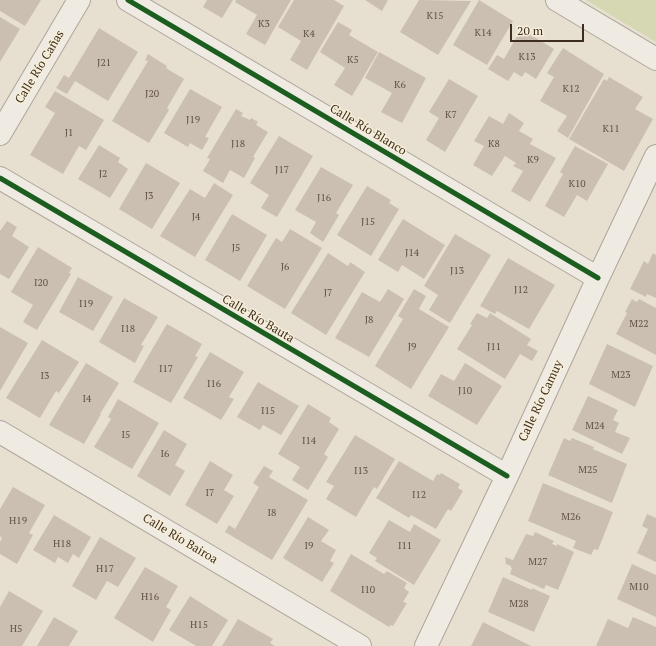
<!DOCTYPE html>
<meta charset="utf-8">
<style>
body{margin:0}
#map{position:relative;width:656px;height:646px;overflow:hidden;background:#e7e0d1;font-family:"PT Serif",serif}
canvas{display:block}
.scale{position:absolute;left:510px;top:24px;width:74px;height:18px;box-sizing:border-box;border:2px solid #3d2e20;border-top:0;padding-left:5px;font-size:12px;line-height:14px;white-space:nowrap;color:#3d2e20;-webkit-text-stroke:3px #f7eed8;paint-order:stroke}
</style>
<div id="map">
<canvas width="656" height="646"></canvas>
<div class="scale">20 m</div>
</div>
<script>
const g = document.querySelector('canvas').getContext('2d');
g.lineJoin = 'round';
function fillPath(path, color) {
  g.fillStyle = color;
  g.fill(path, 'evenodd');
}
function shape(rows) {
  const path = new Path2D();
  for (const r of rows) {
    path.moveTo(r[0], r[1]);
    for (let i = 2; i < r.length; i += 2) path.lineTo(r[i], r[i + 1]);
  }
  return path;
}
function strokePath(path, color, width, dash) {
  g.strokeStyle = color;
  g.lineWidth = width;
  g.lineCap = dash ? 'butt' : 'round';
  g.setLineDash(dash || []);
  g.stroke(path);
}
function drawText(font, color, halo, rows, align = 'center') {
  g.font = font + ' "PT Serif",serif';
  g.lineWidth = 3;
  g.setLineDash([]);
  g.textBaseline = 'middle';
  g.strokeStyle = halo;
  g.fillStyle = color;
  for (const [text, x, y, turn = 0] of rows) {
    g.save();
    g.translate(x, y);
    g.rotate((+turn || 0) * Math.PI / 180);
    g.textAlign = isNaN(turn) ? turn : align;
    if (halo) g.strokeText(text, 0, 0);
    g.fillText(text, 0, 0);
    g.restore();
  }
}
const green = shape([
 [586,0,656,0,656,42]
]);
const building = shape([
 [0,0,41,0,25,26,0,11],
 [207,0,233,0,222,18,203,7],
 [236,0,291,0,265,45,246,34,257,15,235,2],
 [294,0,334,0,344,6,307,70,290,60,301,41,278,27],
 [365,0,388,0,382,11],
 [419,0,471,1,438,55,400,32],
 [479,0,513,21,487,65,453,45],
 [0,17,20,29,0,62],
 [338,22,352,30,349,35,378,52,352,96,334,85,345,68,320,52],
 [99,28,138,52,108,101,75,81,67,94,56,88,64,75,69,78],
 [521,29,554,49,536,79,525,72,522,77,514,72,508,81,488,69,497,55,504,59],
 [563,48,604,74,568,138,557,131,567,116,540,101,554,77,547,73],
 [379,52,426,78,402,123,381,112,392,93,365,78],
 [148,54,167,66,166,68,184,79,167,108,169,110,149,143,112,121,148,61,145,60],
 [609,77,643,97,635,109,653,119,624,171,569,139,604,79,607,81],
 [449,79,478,96,445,152,426,140,439,118,429,112],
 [190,89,222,107,205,137,209,138,202,150,190,143,188,147,164,133],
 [55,91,104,120,86,150,79,146,63,174,30,155,55,113,45,107],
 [236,109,243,113,241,116,250,120,251,118,258,122,256,125,268,132,253,157,255,158,244,178,230,170,223,183,203,171,210,159,207,158],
 [509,113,524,123,519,131,533,139,530,144,556,158,530,202,511,191,523,171,513,166,516,163,505,156,492,176,473,165,484,146,474,141,489,116,503,124],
 [279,136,313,156,277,217,261,208,269,195,250,183],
 [99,145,120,158,118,162,128,169,110,198,78,179],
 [575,146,608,164,587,201,577,195,564,217,545,206,563,174,560,172],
 [146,163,180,183,152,229,119,209],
 [321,167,353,185,336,213,339,215,323,242,310,233,316,222,295,210],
 [214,183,233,195,195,257,160,236,190,189,205,198],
 [367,186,391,200,389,203,399,209,371,256,337,235],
 [232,214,267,235,240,281,205,260],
 [403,219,445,245,424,279,402,265,398,272,378,260],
 [7,221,17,227,12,236,29,247,9,279,0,274,0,231],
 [290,229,322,248,285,309,247,286,276,238,282,242],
 [455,234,491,255,450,323,429,310,438,295,424,286],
 [38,247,72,268,69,273,71,274,37,330,23,322,33,305,11,292],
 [328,253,348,266,350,262,365,272,326,335,291,313],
 [653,253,656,255,656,298,647,294,646,297,630,289,644,261,648,264],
 [508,258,555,285,529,329,497,311,495,314,480,306],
 [78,277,113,297,93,331,59,312],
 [388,289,404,299,369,357,335,338,362,292,380,302],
 [414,289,426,296,419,309,449,327,411,389,375,366,403,319,398,316],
 [124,298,158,317,141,345,144,346,135,363,99,342],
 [632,299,637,302,639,299,656,308,656,355,616,334,627,313,625,312],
 [477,313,487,318,490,313,531,339,527,345,538,351,532,361,520,354,505,379,457,349,472,325,470,324],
 [167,324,202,344,195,356,198,357,171,403,133,382],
 [0,327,28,343,0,391],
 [42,340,79,362,59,393,56,391,40,418,6,398],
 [607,344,653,366,635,407,589,384],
 [210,352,244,372,229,397,234,399,221,420,183,398],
 [86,363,119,383,100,414,101,414,84,444,49,425],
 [465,363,502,386,477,425,428,396,441,374,454,381],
 [258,382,299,406,281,435,263,425,260,430,237,417],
 [588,396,618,410,613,420,619,423,615,432,630,438,622,454,572,430],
 [118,399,159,423,132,469,94,447,111,419,108,417],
 [308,404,331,418,329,422,339,429,324,454,328,457,308,490,292,480,300,467,278,454],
 [164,430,187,444,175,465,185,471,170,496,137,476],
 [355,435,395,459,377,489,374,487,356,517,326,499,334,486,326,482],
 [564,438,570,441,572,438,594,447,593,449,627,464,612,503,548,475],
 [210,461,233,475,224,490,234,496,217,524,185,505],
 [399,461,433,481,437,474,440,475,441,473,460,484,458,488,463,491,451,511,448,509,436,529,411,515,409,518,376,498],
 [264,466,273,471,269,477,308,500,272,560,225,532,229,525,235,529,259,487,253,483],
 [543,483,613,512,598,550,594,549,591,555,573,548,576,541,528,521],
 [13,487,45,505,29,533,33,535,17,564,0,554,0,542,2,538,0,536,0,509],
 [647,514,656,518,656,562,637,553,648,529,642,526],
 [54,515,91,537,79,558,73,554,68,563,58,557,55,563,33,550],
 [308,517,329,530,321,541,336,550,330,561,334,563,322,582,283,558],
 [389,520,410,532,414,524,441,540,414,585,375,561,377,558,369,553],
 [535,532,554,541,552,544,557,546,557,544,574,552,558,590,546,585,544,589,510,574,512,568,511,568,511,566,506,564,505,557,513,560,526,534,533,536],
 [100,537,136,558,118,587,107,581,96,600,72,586],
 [351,554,384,574,387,571,407,583,404,588,409,592,403,602,407,603,393,626,390,625,389,627,330,591],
 [632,564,656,575,656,617,617,599],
 [145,567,178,586,166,607,171,610,153,642,114,618],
 [503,577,532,590,532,588,550,596,534,632,488,612],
 [9,591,43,611,22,646,0,646,0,607],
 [190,596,228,620,212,646,196,646,169,630],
 [54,617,78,631,69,646,37,646],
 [633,617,656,627,656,646,596,646,608,619,628,628],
 [238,619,273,639,270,643,275,646,222,646],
 [483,622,531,646,471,646]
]);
const minor = shape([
 [128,0,598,278],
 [557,0,656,59],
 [0,134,79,0],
 [0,178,507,476],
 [0,432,360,646],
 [426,646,507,476,598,278,656,156]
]);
const cycleway = shape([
 [128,0,598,278],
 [0,178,507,476]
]);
const numberNames = [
 ["K15",435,16],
 ["K3",264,24],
 ["K14",483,33],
 ["K4",309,34],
 ["K13",527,57],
 ["K5",353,60],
 ["J21",104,63],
 ["K6",400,85],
 ["K12",571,89],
 ["J20",152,94],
 ["K7",451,115],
 ["J19",193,120],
 ["K11",611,129],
 ["J1",69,133],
 ["J18",238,144],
 ["K8",494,144],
 ["K9",533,160],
 ["J17",282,170],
 ["J2",103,174],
 ["K10",577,184],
 ["J3",149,196],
 ["J16",324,198],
 ["J4",196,217],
 ["J15",368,222],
 ["J5",236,248],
 ["J14",412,253],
 ["J6",285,267],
 ["J13",457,271],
 ["I20",41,283],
 ["J12",521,290],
 ["J7",328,293],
 ["I19",86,304],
 ["J8",369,320],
 ["M22",639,324],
 ["I18",128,329],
 ["J9",412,347],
 ["J11",494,347],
 ["I17",166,369],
 ["M23",621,375],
 ["I3",45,376],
 ["I16",214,384],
 ["J10",465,391],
 ["I4",87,399],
 ["I15",268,411],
 ["M24",595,426],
 ["I5",126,435],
 ["I14",309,441],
 ["I6",165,454],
 ["M25",588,470],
 ["I13",361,471],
 ["I7",210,493],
 ["I12",419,495],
 ["I8",272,513],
 ["M26",571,517],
 ["H19",18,521],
 ["H18",62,544],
 ["I9",309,546],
 ["I11",405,546],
 ["M27",538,562],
 ["H17",105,569],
 ["M10",639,587],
 ["I10",368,590],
 ["H16",150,597],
 ["M28",519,604],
 ["H15",199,625],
 ["H5",16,629]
];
const streetNames = [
 ["Calle Río Cañas",40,67,-59],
 ["Calle Río Blanco",368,130,31],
 ["Calle Río Bauta",258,319,31],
 ["Calle Río Camuy",541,401,-65],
 ["Calle Río Bairoa",180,539,31]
];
fillPath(green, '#d6d7b3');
fillPath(building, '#cbbfb2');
strokePath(minor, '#ada599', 24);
strokePath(minor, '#efebe3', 22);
strokePath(cycleway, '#1b5e20', 5);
drawText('10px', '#605244', null, numberNames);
drawText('12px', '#3d2e20', '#f7eed8', streetNames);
</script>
